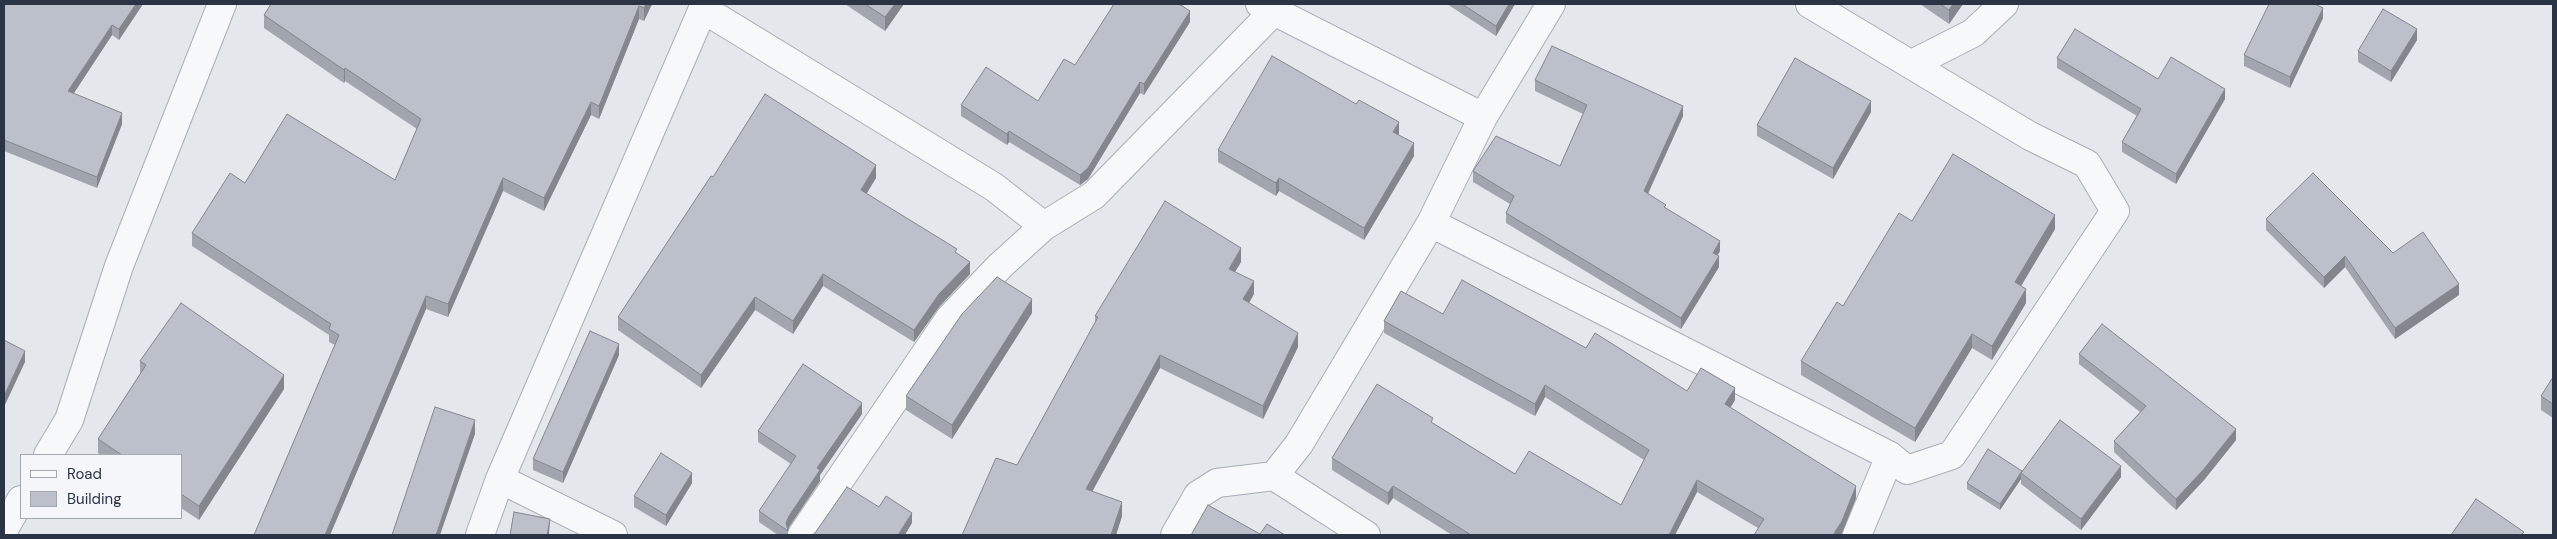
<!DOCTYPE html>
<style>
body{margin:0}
#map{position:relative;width:2557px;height:539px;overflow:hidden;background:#e4e7ec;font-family:"DM Sans",sans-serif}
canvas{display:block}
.frame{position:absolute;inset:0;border:5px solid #2b3445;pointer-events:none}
.legend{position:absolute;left:20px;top:454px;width:162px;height:65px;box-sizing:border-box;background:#f4f6f9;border:1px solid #a4a8b1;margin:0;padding:6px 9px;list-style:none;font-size:15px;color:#2b3445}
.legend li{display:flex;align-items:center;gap:10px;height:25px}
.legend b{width:25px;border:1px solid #a4a8b1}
</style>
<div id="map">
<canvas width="2557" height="539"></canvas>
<div class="frame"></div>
<ul class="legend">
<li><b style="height:6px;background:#f7f8fa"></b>Road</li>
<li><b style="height:14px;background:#bbc0ca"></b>Building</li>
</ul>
</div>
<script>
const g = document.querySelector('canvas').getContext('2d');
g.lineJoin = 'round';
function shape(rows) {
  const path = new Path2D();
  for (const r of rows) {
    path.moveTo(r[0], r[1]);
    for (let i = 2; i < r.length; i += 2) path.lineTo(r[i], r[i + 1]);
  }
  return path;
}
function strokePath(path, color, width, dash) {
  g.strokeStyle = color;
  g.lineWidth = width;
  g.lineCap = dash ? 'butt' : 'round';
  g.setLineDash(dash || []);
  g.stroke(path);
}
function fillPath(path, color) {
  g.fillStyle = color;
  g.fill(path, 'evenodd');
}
const street = shape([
 [1260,4,1483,117],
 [703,9,994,187,1044,226,1094,195,1273,12],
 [1912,64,1973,33,2004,4],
 [1431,223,1890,456,1907,470,1952,455,2115,211,2087,164,2030,136,1810,4],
 [48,455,69,420,119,266,222,4],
 [1274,476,1366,535],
 [500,479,613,535],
 [4,529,21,500],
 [480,535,500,479,705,4],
 [802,535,950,318,1001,265,1044,226],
 [1175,535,1198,495,1217,483,1274,476,1299,444,1431,223,1483,117,1551,4],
 [1857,535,1890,456]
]);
const wall = shape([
 [4,4,143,4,119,40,112,35,74,93,122,124,97,188,4,151],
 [652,4,644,21,639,19,599,119,591,115,544,211,503,191,448,317,426,309,330,535,254,535,335,345,329,342,329,335,192,246,192,233,245,183,395,180,417,129,345,81,344,83,264,28,264,15],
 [845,4,904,4,885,31],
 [1447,4,1515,4,1496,36],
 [1920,4,1963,4,1949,24],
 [2323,18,2290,88,2244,66,2244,55],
 [1190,22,1144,95,1140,93,1088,179,1080,185,1009,142,1007,145,961,116,961,105,1038,101,1075,65],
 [2417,40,2391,82,2358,62,2358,51],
 [2057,58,2158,79,2225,99,2176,184,2122,152,2122,142,2137,116,2057,68],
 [1535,80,1683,116,1648,194,1720,251,1717,256,1719,267,1681,329,1506,223,1506,213,1510,204,1473,182,1473,171,1560,166,1583,114,1535,91],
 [1871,112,1833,179,1757,136,1757,125],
 [1399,135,1414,156,1364,240,1279,191,1276,196,1218,162,1218,150],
 [713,177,876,178,866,193,957,253,970,274,939,307,914,342,823,286,793,334,755,310,701,388,618,330,618,317],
 [2266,219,2393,253,2459,295,2395,339,2345,267,2324,288,2266,230],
 [1912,221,2055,229,2021,286,2026,303,1992,360,1972,348,1915,442,1801,375,1801,361,1843,306],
 [1241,262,1235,272,1254,294,1249,303,1298,347,1263,419,1160,368,1092,491,1122,516,1116,535,962,535,1017,465,1095,323,1095,316],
 [1032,313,952,439,906,410,906,396],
 [1443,314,1586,348,1687,391,1735,400,1730,408,1856,498,1842,533,1758,528,1697,492,1675,535,1452,535,1393,498,1388,505,1332,470,1332,458,1433,423,1515,474,1621,505,1644,460,1545,397,1535,416,1384,333,1384,321],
 [2079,354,2236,440,2204,480,2176,510,2114,452,2114,441,2140,412,2079,364],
 [619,355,563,483,533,470,533,459],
 [140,361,284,389,199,520,181,508,181,455,101,455,98,453,98,439,140,374],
 [2553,377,2553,418,2541,410,2541,396],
 [862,414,820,475,820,481,789,527,788,530,788,535,778,535,759,522,759,511,791,464,758,442,758,431],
 [2022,471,2121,477,2081,530,2021,484,2021,479,2000,510,1967,489,1967,483],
 [692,483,666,526,634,507,634,496]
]);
const shadedWall = shape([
 [136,4,143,4,119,40,119,29],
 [646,4,652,4,644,21,644,8],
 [895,4,904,4,885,31,885,17],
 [1509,4,1515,4,1496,36,1496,26],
 [1953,4,1963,4,1949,24,1949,10],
 [639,6,639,19,599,119,599,106],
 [2323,8,2323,18,2290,88,2290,77],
 [1190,11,1190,22,1144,95,1144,84],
 [112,25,112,35,68,102,68,91],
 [2417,29,2417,40,2391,82,2391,71],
 [345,68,345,81,344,83,344,70],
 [1140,82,1140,93,1088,179,1080,185,1080,175],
 [2225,89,2225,99,2176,184,2176,174],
 [1871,101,1871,112,1833,179,1833,168],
 [591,102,591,115,544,211,544,198],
 [1683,106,1683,116,1644,202,1644,191],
 [122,113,122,124,97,188,97,177],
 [1399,122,1399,135,1393,144,1393,132],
 [1009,131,1009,142,1007,145,1007,134],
 [1414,143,1414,156,1364,240,1364,228],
 [876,165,876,178,861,203,861,190],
 [503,178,503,191,448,317,448,304],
 [1279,178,1279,191,1276,196,1276,183],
 [2055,215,2055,229,2015,296,2015,282],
 [1720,241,1720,251,1713,263,1713,253],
 [1241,248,1241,262,1229,282,1229,269],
 [1719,256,1719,267,1681,329,1681,318],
 [2345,256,2345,267,2324,288,2324,277],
 [970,262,970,274,939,307,914,342,914,330,939,294],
 [823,274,823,286,793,334,793,321],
 [1254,281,1254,294,1243,313,1243,299],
 [2459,284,2459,295,2395,339,2395,328],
 [2026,289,2026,303,1992,360,1992,346],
 [426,296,426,309,330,535,325,535],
 [755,297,755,310,701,388,701,375],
 [1032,299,1032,313,952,439,952,425],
 [1298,333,1298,347,1263,419,1263,406],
 [1972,334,1972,348,1915,442,1915,428],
 [619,344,619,355,563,483,563,472],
 [25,351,25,362,4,407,4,396],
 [1160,355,1160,368,1086,503,1086,489],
 [284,375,284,389,199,520,199,506],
 [1545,385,1545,397,1535,416,1535,404],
 [1735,388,1735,400,1725,417,1725,404],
 [862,403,862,414,820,475,820,481,789,527,788,531,786,523,789,516,817,468],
 [475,420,475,434,440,535,436,535],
 [2236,429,2236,440,2204,480,2176,510,2176,499],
 [2121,466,2121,477,2081,530,2081,519],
 [692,473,692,483,666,526,666,515],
 [2021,473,2021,479,2000,510,2000,504],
 [1697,480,1697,492,1675,535,1669,535],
 [1393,486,1393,498,1388,505,1388,493],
 [1856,486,1856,498,1842,533,1841,535,1833,535],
 [1122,502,1122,516,1116,535,1111,535],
 [912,513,912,523,905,535,898,535],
 [550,519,549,535,547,535]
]);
const building = shape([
 [4,4,136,4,119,29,112,25,68,91,122,113,97,177,4,140,4,4],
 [271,4,646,4,644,8,639,6,599,106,591,102,544,198,503,178,448,304,426,296,325,535,254,535,339,335,329,329,331,324,192,233,230,173,245,183,287,114,395,180,421,119,345,68,344,70,264,15,271,4],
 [865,4,895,4,885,17,865,4],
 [1114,4,1179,4,1190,11,1144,84,1140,82,1088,168,1080,175,1009,131,1007,134,961,105,986,67,1038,101,1064,59,1075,65,1114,4],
 [1462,4,1509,4,1496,26,1462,4],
 [1940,4,1953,4,1949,10,1940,4],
 [2269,4,2315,4,2323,8,2290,77,2244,55,2269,4],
 [2383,9,2417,29,2391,71,2358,51,2383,9],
 [2075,29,2158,79,2171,57,2225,89,2176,174,2122,142,2141,109,2057,58,2075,29],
 [1552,46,1683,106,1644,191,1666,205,1664,207,1720,241,1713,253,1719,256,1681,318,1506,213,1514,196,1473,171,1496,136,1560,166,1587,105,1535,80,1552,46],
 [1272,56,1356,104,1359,100,1399,122,1393,132,1414,143,1364,228,1279,178,1276,183,1218,150,1272,56],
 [1795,58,1871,101,1833,168,1757,125,1795,58],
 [765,94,876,165,861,190,957,249,955,252,970,262,939,294,914,330,823,274,793,321,755,297,701,375,618,317,711,176,713,177,765,94],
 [1953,154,2055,215,2015,282,2026,289,1992,346,1972,334,1915,428,1801,361,1837,302,1843,306,1899,213,1912,221,1953,154],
 [2313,173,2393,253,2423,232,2459,284,2395,328,2345,256,2324,277,2266,219,2313,173],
 [1165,201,1241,248,1229,269,1254,281,1243,299,1298,333,1263,406,1160,355,1086,489,1122,502,1111,535,962,535,996,458,1017,465,1098,317,1095,316,1165,201],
 [997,277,1032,299,952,425,906,396,962,314,997,277],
 [1462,280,1586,348,1595,333,1687,391,1701,368,1735,388,1725,404,1856,486,1842,521,1833,535,1754,535,1764,519,1697,480,1669,535,1471,535,1393,486,1388,493,1332,458,1377,384,1433,418,1431,422,1515,474,1529,451,1621,505,1649,450,1545,385,1535,404,1384,321,1401,291,1443,314,1462,280],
 [181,303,284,375,199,506,181,494,181,455,122,455,98,439,146,365,140,361,181,303],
 [2102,324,2236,429,2204,469,2176,499,2114,441,2146,406,2079,354,2102,324],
 [590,331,619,344,563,472,533,459,590,331],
 [4,340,25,351,4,396,4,340],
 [803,364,862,403,817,468,820,470,789,516,786,523,788,531,759,511,796,456,758,431,803,364],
 [2553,377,2553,404,2541,396,2553,377],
 [435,407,475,420,436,535,392,535,435,407],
 [2060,420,2121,466,2081,519,2021,473,2060,420],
 [1988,449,2022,471,2000,504,1967,483,1988,449],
 [661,453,692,473,666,515,634,496,661,453],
 [847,487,879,507,886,496,912,513,898,535,812,535,815,533,847,487],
 [2476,499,2524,532,2521,535,2451,535,2476,499],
 [1208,505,1260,534,1267,524,1285,535,1191,535,1208,505],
 [514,512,550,519,547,535,510,535,514,512]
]);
strokePath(street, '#a9aeb7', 30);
strokePath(street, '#f7f8fa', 28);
fillPath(wall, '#a1a5ae');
fillPath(shadedWall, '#83868d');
fillPath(building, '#bbc0ca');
strokePath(building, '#83868d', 1);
</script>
